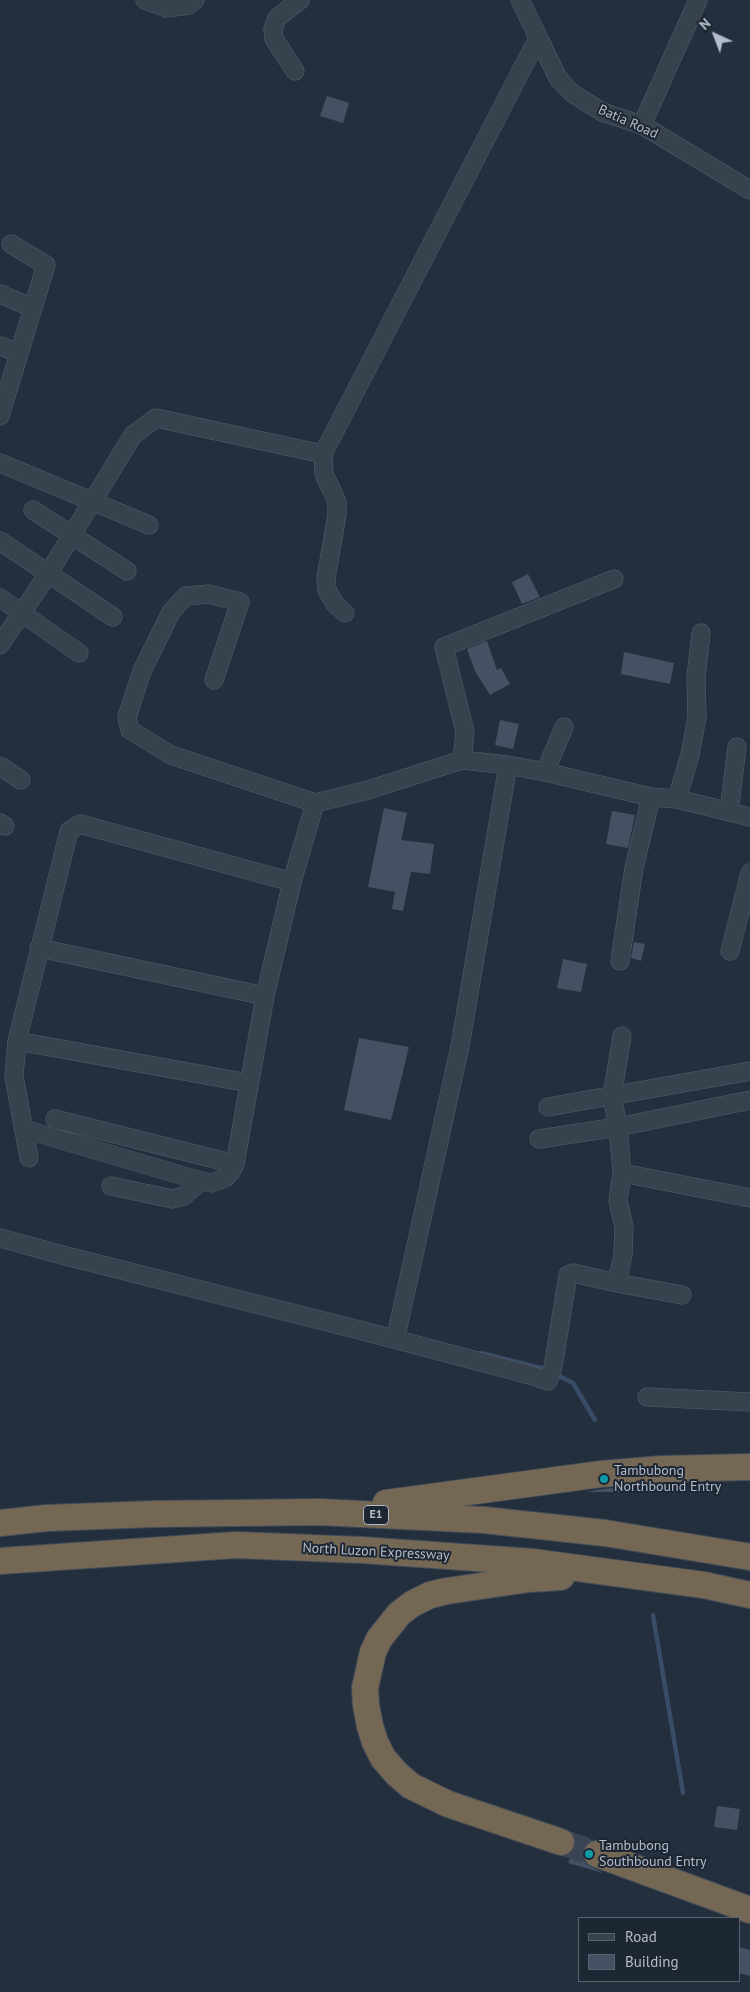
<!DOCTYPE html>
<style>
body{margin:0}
#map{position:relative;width:750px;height:1992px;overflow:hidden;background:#242f3e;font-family:"PT Sans",sans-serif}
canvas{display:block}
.legend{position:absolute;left:578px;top:1917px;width:162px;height:65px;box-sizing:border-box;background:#1d2633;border:1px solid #59626f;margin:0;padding:6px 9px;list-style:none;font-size:15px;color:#b4bcc9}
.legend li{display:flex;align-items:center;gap:10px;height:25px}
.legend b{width:25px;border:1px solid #59626f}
.north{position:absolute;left:690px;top:10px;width:50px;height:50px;-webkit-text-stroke:4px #1d2633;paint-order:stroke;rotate:317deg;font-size:14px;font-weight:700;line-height:20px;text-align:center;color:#b4bcc9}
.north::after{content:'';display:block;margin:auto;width:18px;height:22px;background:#b4bcc9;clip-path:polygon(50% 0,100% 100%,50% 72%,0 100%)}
</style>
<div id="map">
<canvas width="750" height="1992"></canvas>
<ul class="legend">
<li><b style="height:6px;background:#38414e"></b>Road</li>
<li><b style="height:14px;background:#455162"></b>Building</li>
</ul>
<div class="north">N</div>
</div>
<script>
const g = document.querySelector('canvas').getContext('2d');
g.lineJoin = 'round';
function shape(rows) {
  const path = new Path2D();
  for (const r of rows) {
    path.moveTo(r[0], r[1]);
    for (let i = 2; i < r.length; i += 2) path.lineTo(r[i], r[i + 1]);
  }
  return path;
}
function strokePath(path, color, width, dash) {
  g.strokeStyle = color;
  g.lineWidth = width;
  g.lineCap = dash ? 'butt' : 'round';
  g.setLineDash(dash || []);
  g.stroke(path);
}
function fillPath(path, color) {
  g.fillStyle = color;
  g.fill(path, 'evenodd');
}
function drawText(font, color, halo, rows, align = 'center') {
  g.font = font + ' "PT Sans",sans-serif';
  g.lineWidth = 4;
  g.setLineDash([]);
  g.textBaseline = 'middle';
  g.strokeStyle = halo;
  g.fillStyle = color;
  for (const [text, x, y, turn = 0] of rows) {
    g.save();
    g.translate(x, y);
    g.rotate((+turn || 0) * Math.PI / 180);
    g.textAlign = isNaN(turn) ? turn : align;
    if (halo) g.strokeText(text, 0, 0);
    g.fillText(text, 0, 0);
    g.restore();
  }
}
const stream = shape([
 [481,1353,549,1370],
 [555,1374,573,1383,595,1420],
 [653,1615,683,1793]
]);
const building = shape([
 [327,96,349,103,343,123,320,116],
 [528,574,540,597,522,604,512,582],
 [487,641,497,670,501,668,510,684,490,695,475,671,467,649],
 [624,652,674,663,670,684,621,674],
 [500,720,519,724,513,749,495,745],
 [384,808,407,813,401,840,434,844,430,874,411,872,403,911,392,909,395,892,368,887],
 [612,811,635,815,628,848,606,844],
 [634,942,645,944,641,961,631,958],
 [563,959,587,964,581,992,557,988],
 [359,1038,409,1047,391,1120,344,1110],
 [622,1487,622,1492,586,1492,603,1489],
 [717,1806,740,1809,737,1830,714,1827],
 [576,1836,592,1840,583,1848,582,1857,586,1864,603,1873,568,1863,575,1846],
 [739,1947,750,1950,750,1976,739,1973]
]);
const highwayTunnel = shape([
 [561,1842,597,1854]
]);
const minor = shape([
 [145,0,167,8,189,5,195,0],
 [520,0,558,78,572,93,602,112,642,125,750,190],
 [295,71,274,39,273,29,277,18,300,0],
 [642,125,698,0],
 [0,294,33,308],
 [0,346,19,353],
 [0,416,46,265,11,244],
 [323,454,324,474,337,502,337,515,326,578,327,590,335,604,345,613],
 [0,463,149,525],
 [33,510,127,571],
 [0,541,113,617],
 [0,598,79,653],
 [0,645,48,574,133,435,156,418,323,454,538,38],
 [214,680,240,602,209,594,186,596,171,612,142,671,127,717,130,730,171,755,315,803,368,790,462,760,508,765,545,772,651,797,677,799,750,817],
 [462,760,465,732,444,647,614,579],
 [0,766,21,780],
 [545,772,564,727],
 [677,799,690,755,697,717,696,677,701,633],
 [729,812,737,747],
 [0,823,5,826],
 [39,948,265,996],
 [730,951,750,873],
 [620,961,634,868,651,797],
 [17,1041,14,1076,29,1158],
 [249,1083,17,1041,69,831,80,824,292,882],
 [548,1107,750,1071],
 [55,1119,235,1164,265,996,292,882,315,803],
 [24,1129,201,1181,212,1183,225,1178,231,1172,235,1164],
 [539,1139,618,1127,750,1100],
 [622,1173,750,1198],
 [111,1186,172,1199,184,1196,201,1181],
 [0,1238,62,1255,371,1333,530,1375,548,1381,553,1367,568,1275,573,1273,617,1283,682,1295],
 [617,1283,623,1255,624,1227,618,1201,622,1173,618,1127,612,1096,622,1036],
 [398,1327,460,1046,508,765],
 [647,1397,750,1402]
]);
const highway = shape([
 [386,1503,601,1474,662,1469,750,1467],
 [0,1523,47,1518,154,1514,319,1512,484,1520,605,1533,750,1557],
 [0,1561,236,1545,362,1550,533,1562,704,1585,750,1595],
 [561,1842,448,1804,411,1786,397,1774,383,1758,375,1742,370,1726,366,1705,365,1688,373,1652,379,1639,399,1614,412,1604,430,1595,447,1591,529,1579,561,1577],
 [597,1854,750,1910]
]);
const markers = [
 [604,1479,5,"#0f9aa8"],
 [589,1854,5,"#0f9aa8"]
];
const shields = [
 [376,1515,25]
];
const shieldNames = [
 ["E1",376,1515]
];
const streetNames = [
 ["Batia Road",628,122,24],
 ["North Luzon Expressway",376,1552,3]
];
const poiNames = [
 ["Tambubong",614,1471],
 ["Northbound Entry",614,1487],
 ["Tambubong",599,1846],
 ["Southbound Entry",599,1862]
];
strokePath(stream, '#394c67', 4.5);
fillPath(building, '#455162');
strokePath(highwayTunnel, '#3a4453', 26, [26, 13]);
strokePath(minor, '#565f6c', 19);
strokePath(highway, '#434c59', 28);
strokePath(minor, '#38414e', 18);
strokePath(highway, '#746855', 26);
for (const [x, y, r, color] of markers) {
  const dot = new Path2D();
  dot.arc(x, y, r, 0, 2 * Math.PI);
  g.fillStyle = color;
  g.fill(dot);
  strokePath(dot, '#1d2633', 2);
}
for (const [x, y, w] of shields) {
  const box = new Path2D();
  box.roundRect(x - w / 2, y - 9.5, w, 19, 4);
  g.fillStyle = '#1d2633';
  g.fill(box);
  strokePath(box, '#b4bcc9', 1);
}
drawText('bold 12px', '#b4bcc9', null, shieldNames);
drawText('14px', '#b4bcc9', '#1d2633', streetNames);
drawText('14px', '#b4bcc9', '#1d2633', poiNames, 'left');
</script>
